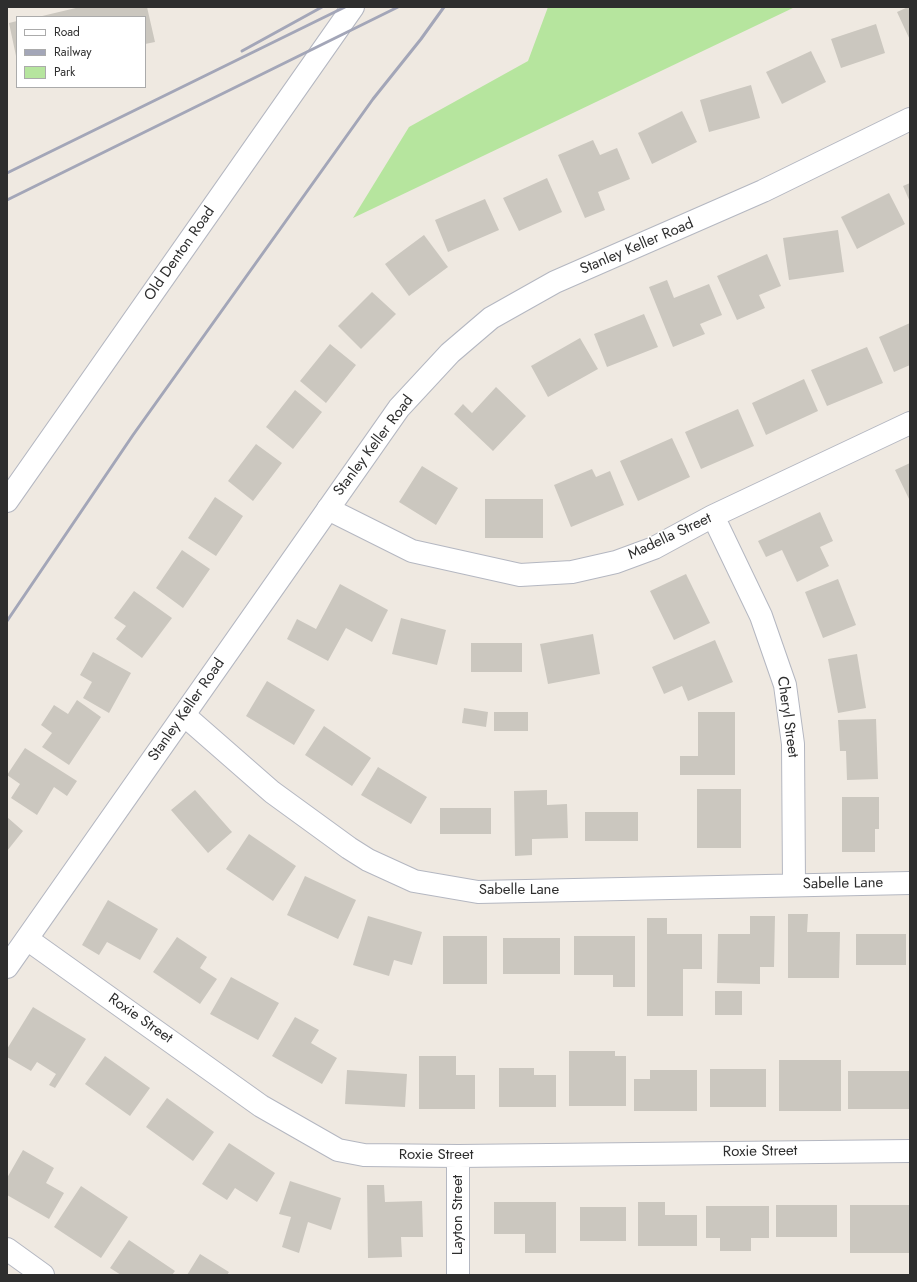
<!DOCTYPE html>
<style>
body{margin:0}
#map{position:relative;width:917px;height:1282px;overflow:hidden;background:#efe9e1;font-family:Jost,sans-serif}
canvas{display:block}
.frame{position:absolute;inset:0;border:8px solid #2e2e2e;pointer-events:none}
.legend{position:absolute;left:16px;top:16px;width:130px;height:72px;box-sizing:border-box;background:#fff;border:1px solid #ababab;margin:0;padding:5px 7px;list-style:none;font-size:12px;color:#2e2e2e}
.legend li{display:flex;align-items:center;gap:8px;height:20px}
.legend b{width:20px;border:1px solid #ababab}
</style>
<div id="map">
<canvas width="917" height="1282"></canvas>
<div class="frame"></div>
<ul class="legend">
<li><b style="height:5px;background:#fff"></b>Road</li>
<li><b style="height:5px;background:#a3a6b8"></b>Railway</li>
<li><b style="height:11px;background:#b6e59e"></b>Park</li>
</ul>
</div>
<script>
const g = document.querySelector('canvas').getContext('2d');
g.lineJoin = 'round';
function fillPath(path, color) {
  g.fillStyle = color;
  g.fill(path, 'evenodd');
}
function shape(rows) {
  const path = new Path2D();
  for (const r of rows) {
    path.moveTo(r[0], r[1]);
    for (let i = 2; i < r.length; i += 2) path.lineTo(r[i], r[i + 1]);
  }
  return path;
}
function strokePath(path, color, width, dash) {
  g.strokeStyle = color;
  g.lineWidth = width;
  g.lineCap = dash ? 'butt' : 'round';
  g.setLineDash(dash || []);
  g.stroke(path);
}
function drawText(font, color, halo, rows, align = 'center') {
  g.font = font + ' Jost,sans-serif';
  g.lineWidth = 3;
  g.setLineDash([]);
  g.textBaseline = 'middle';
  g.strokeStyle = halo;
  g.fillStyle = color;
  for (const [text, x, y, turn = 0] of rows) {
    g.save();
    g.translate(x, y);
    g.rotate((+turn || 0) * Math.PI / 180);
    g.textAlign = isNaN(turn) ? turn : align;
    if (halo) g.strokeText(text, 0, 0);
    g.fillText(text, 0, 0);
    g.restore();
  }
}
const green = shape([
 [548,7,795,7,353,218,409,127,528,61]
]);
const building = shape([
 [80,7,147,7,155,42,145,44,145,17,38,17],
 [908,7,910,7,910,40,897,12],
 [17,21,17,56,16,56,9,23],
 [876,24,885,53,841,68,831,39],
 [811,51,826,82,782,104,766,72],
 [751,85,760,118,709,132,700,100],
 [682,111,697,142,652,164,638,133],
 [593,140,600,155,617,148,630,179,598,192,605,210,585,218,558,155],
 [547,178,562,212,519,231,503,198],
 [910,183,910,202,903,186],
 [889,193,905,224,857,249,841,217],
 [485,199,499,230,448,252,435,220],
 [838,230,844,272,789,280,783,238],
 [424,235,448,267,409,296,385,264],
 [767,254,781,286,759,295,765,308,737,320,717,276],
 [667,280,674,298,709,284,722,315,700,324,705,334,673,347,649,287],
 [372,292,396,314,361,349,338,326],
 [644,314,658,347,607,367,594,334],
 [910,323,910,365,894,372,879,337],
 [580,338,598,369,548,397,531,366],
 [330,344,356,365,326,403,300,381],
 [867,347,883,383,827,406,811,370],
 [804,379,818,411,766,435,752,403],
 [496,387,526,416,493,451,454,414,463,404,472,413],
 [295,390,322,412,293,449,266,427],
 [738,409,754,446,701,469,685,432],
 [672,438,690,477,638,501,620,461],
 [256,444,282,463,253,501,228,481],
 [910,463,910,501,895,470],
 [422,466,458,488,436,525,399,502],
 [592,469,596,477,610,471,624,505,571,527,554,485],
 [215,497,243,516,216,556,188,538],
 [485,499,543,499,543,538,485,538],
 [820,512,833,541,820,547,829,566,797,582,782,550,766,557,758,541],
 [182,550,210,569,183,608,156,588],
 [686,574,710,623,674,640,650,591],
 [838,579,856,625,823,638,805,592],
 [340,584,388,610,372,642,346,628,328,661,287,639,297,619,316,629],
 [134,591,172,618,142,658,116,639,126,626,114,618],
 [401,618,446,630,437,665,392,654],
 [593,634,600,674,548,684,540,644],
 [715,640,733,682,688,701,682,686,664,694,652,667],
 [471,643,522,643,522,672,471,672],
 [93,652,131,673,109,713,83,698,92,682,80,675],
 [857,654,866,708,838,713,828,659],
 [267,681,315,710,294,745,246,716],
 [77,700,101,717,69,765,42,747,52,733,41,725,54,705,68,714],
 [464,708,488,712,486,727,462,723],
 [494,712,528,712,528,731,494,731],
 [698,712,735,712,735,775,680,775,680,756,698,756],
 [876,719,878,779,847,780,846,751,840,751,838,720],
 [324,726,371,758,352,786,305,755],
 [25,748,77,781,67,796,54,787,37,815,11,798,20,784,7,775],
 [378,767,427,797,411,824,361,795],
 [697,789,741,789,741,848,697,848],
 [195,790,232,832,208,853,171,810],
 [547,790,547,805,567,804,568,838,532,839,532,855,515,856,514,791],
 [842,797,879,797,879,829,875,829,875,852,842,852],
 [440,808,491,808,491,834,440,834],
 [585,812,638,812,638,841,585,841],
 [7,817,23,831,7,851],
 [249,834,296,866,273,901,226,869],
 [305,876,356,900,338,939,287,915],
 [108,900,158,929,140,960,107,942,99,955,82,945],
 [788,914,808,914,807,932,840,932,839,978,788,978],
 [368,916,422,932,412,965,394,960,389,976,353,965],
 [750,916,775,916,774,967,760,967,760,984,717,983,718,934,750,934],
 [647,918,667,918,667,934,702,934,702,969,683,969,683,1016,647,1016],
 [856,934,906,934,906,965,856,965],
 [443,936,487,936,487,984,443,984],
 [574,936,635,936,635,987,613,987,613,975,574,975],
 [177,937,207,957,200,968,217,979,200,1004,153,972],
 [503,938,560,938,560,974,503,974],
 [231,977,279,1003,258,1040,210,1014],
 [715,991,742,991,742,1015,715,1015],
 [33,1007,86,1039,55,1088,49,1085,56,1074,37,1062,31,1071,7,1057,7,1049],
 [295,1017,319,1030,311,1043,337,1058,322,1084,272,1056],
 [569,1051,615,1051,615,1056,626,1056,626,1106,569,1106],
 [105,1056,150,1088,130,1116,85,1084],
 [419,1056,456,1056,456,1075,475,1075,475,1109,419,1109],
 [779,1060,841,1060,841,1111,779,1111],
 [499,1068,534,1068,534,1075,556,1075,556,1107,499,1107],
 [710,1069,766,1069,766,1107,710,1107],
 [347,1070,407,1074,405,1107,345,1104],
 [650,1070,697,1070,697,1111,634,1111,634,1079,650,1079],
 [848,1071,910,1071,910,1109,848,1109],
 [167,1098,214,1132,193,1161,146,1127],
 [229,1143,275,1173,257,1202,235,1188,227,1200,202,1184],
 [23,1150,54,1168,46,1183,64,1193,49,1219,7,1195,7,1178],
 [290,1181,341,1198,331,1230,308,1222,299,1253,282,1247,291,1217,279,1214],
 [367,1185,384,1185,385,1202,422,1201,423,1237,401,1237,402,1257,368,1258],
 [81,1186,128,1217,101,1258,54,1227],
 [494,1202,556,1202,556,1253,525,1253,525,1234,494,1234],
 [638,1202,665,1202,665,1215,697,1215,697,1246,638,1246],
 [776,1205,837,1205,837,1237,776,1237],
 [850,1205,910,1205,910,1253,850,1253],
 [706,1206,769,1206,769,1238,751,1238,751,1251,720,1251,720,1238,706,1238],
 [580,1207,626,1207,626,1241,580,1241],
 [129,1240,175,1271,172,1275,121,1275,110,1268],
 [200,1254,229,1272,227,1275,187,1275]
]);
const minor = shape([
 [7,501,353,7],
 [328,509,412,551,520,575,572,572,616,562,654,548,713,516,910,423],
 [713,516,761,616,785,685,793,744,794,884],
 [184,715,272,792,349,848,368,860,414,881,478,892,910,883],
 [27,939,261,1106,338,1150,364,1155,458,1156,910,1151],
 [7,1249,43,1275],
 [458,1275,458,1156]
]);
const tertiary = shape([
 [7,967,399,408,450,353,491,318,555,282,763,191,910,119]
]);
const rail = shape([
 [242,51,322,7],
 [7,173,345,7],
 [7,200,398,7],
 [7,621,133,435,373,99,421,39,444,7]
]);
const streetNames = [
 ["Stanley Keller Road",637,247,-23],
 ["Old Denton Road",180,254,-55],
 ["Stanley Keller Road",374,446,-53],
 ["Madella Street",670,537,-25],
 ["Stanley Keller Road",187,710,-55],
 ["Cheryl Street",787,717,82],
 ["Sabelle Lane",843,884,-1],
 ["Sabelle Lane",519,890],
 ["Roxie Street",140,1019,35],
 ["Roxie Street",760,1152,-1],
 ["Roxie Street",436,1155],
 ["Layton Street",458,1215,-90]
];
fillPath(green, '#b6e59e');
fillPath(building, '#cbc7bf');
strokePath(minor, '#b4b7c1', 24);
strokePath(tertiary, '#b4b7c1', 24);
strokePath(minor, '#fff', 22);
strokePath(tertiary, '#fff', 22);
strokePath(rail, '#a3a6b8', 3);
drawText('15px', '#2e2e2e', '#fff', streetNames);
</script>
